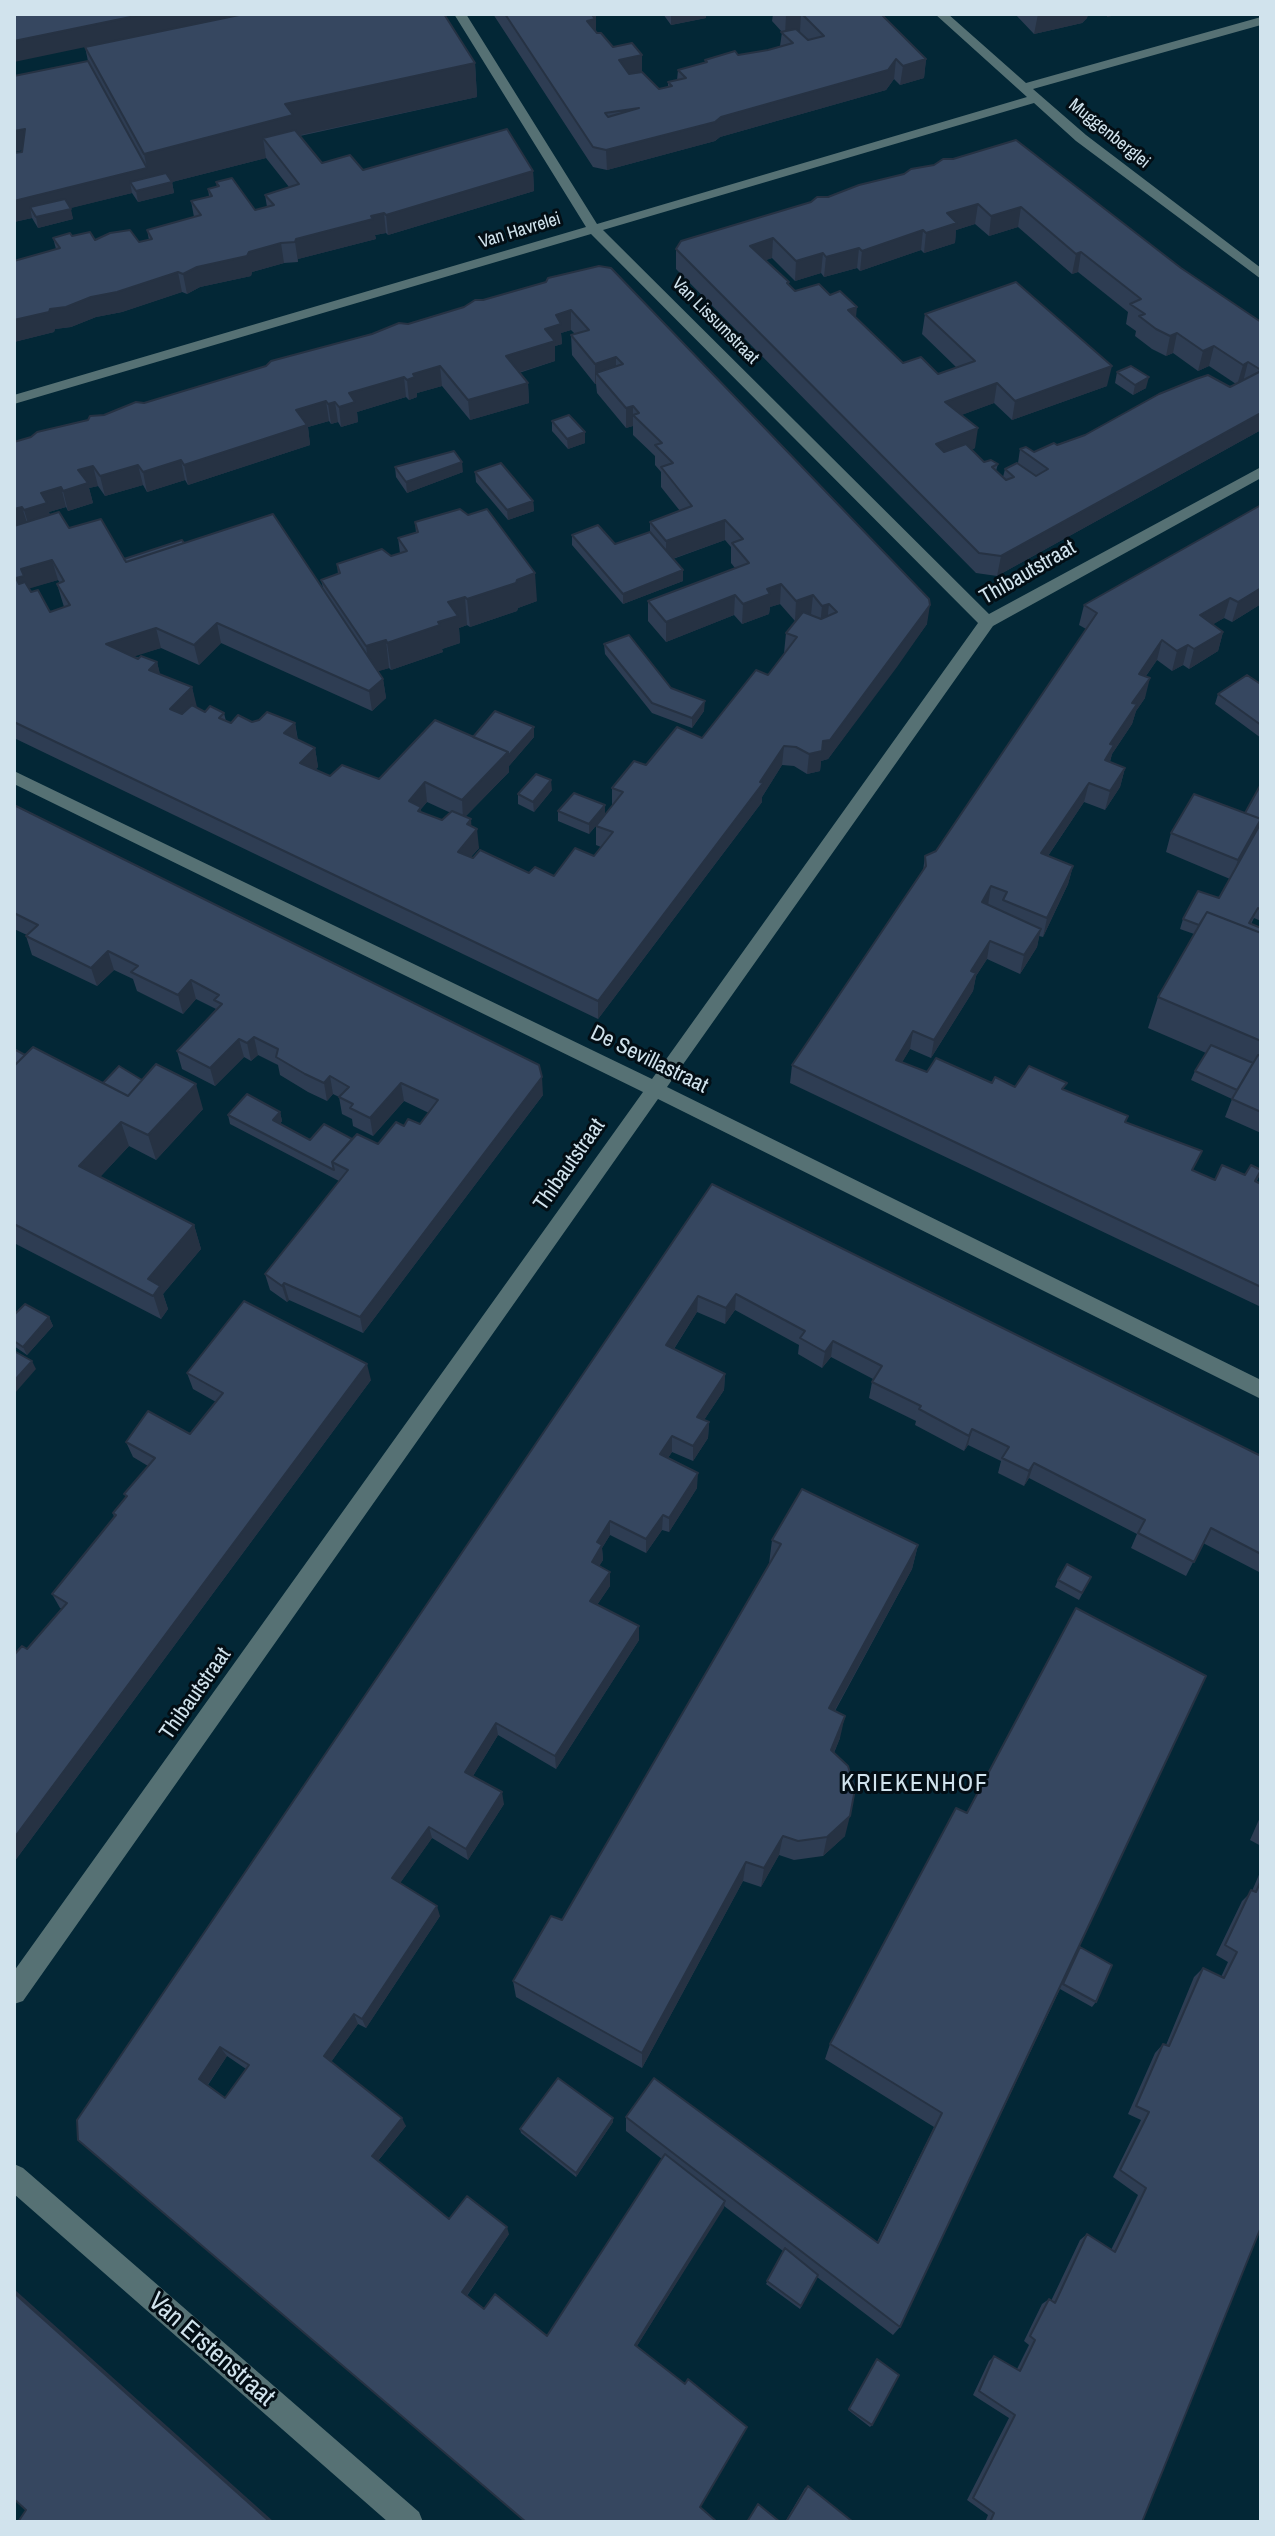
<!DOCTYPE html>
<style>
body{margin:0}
#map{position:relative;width:1275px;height:2536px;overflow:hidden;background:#032736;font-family:"Archivo Narrow",sans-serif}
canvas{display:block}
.frame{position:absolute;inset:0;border:16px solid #d1e3ed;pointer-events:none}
</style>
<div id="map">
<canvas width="1275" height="2536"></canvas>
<div class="frame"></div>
</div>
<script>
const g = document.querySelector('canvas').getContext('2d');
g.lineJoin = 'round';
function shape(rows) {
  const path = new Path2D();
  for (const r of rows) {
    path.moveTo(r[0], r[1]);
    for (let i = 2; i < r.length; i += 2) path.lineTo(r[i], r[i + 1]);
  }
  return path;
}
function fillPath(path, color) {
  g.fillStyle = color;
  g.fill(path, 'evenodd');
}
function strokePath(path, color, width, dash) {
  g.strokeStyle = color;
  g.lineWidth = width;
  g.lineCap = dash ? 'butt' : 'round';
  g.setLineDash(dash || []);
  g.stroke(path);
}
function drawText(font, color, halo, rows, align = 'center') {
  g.font = font + ' "Archivo Narrow",sans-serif';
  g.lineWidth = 6;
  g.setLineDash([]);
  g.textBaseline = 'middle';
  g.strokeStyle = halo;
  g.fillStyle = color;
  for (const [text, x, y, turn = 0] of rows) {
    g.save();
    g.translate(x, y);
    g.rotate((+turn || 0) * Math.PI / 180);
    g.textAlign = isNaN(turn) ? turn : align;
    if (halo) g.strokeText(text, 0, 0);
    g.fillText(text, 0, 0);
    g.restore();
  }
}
const minor = shape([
 [454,14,466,14,597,224,1027,97,935,14,948,14,1026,83,1261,17,1261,25,1033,89,1086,135,1261,268,1261,279,1076,141,1034,103,603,230,989,614,1261,467,1261,478,993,626,667,1087,1261,1380,1261,1399,658,1099,23,2001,14,2004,14,1971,643,1092,14,784,14,771,652,1079,978,623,591,234,14,404,14,395,586,227,454,14],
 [14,2164,23,2168,419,2512,423,2522,388,2522,14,2194,14,2164]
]);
const wall = shape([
 [493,14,596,14,596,32,642,72,659,89,668,87,668,82,677,80,678,70,705,62,705,60,768,50,780,46,782,32,772,21,773,14,762,16,761,14,881,14,926,59,924,78,900,85,894,79,886,90,720,137,715,141,607,170,593,167],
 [663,14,706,14,706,18,671,25],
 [1015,14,1088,14,1087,18,1082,23,1034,34],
 [85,47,475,63,477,97,300,136,322,163,363,170,533,171,534,191,388,235,386,233,375,235,376,239,298,259,298,262,284,263,252,272,251,276,200,287,187,294,182,292,122,312,96,317,71,327,55,329,54,332,14,342,14,261,56,249,53,238,72,236,95,240,139,242,149,240,147,230,194,217,191,201,209,196,208,189,217,187,216,182,255,210,267,207,265,195,289,187,266,158,172,182,174,193,138,202,132,193,70,208,73,219,38,228,32,218,14,222,14,153,22,152,22,150,14,152,14,76,88,61],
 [934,165,1181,268,1261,322,1261,430,997,576,976,573,676,269,676,249,828,197],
 [975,224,989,236,1018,227,1072,274,1078,272,1128,312,1126,324,1136,331,1135,336,1152,349,1166,356,1173,353,1198,371,1209,366,1236,384,1034,452,1020,449,1018,463,1005,469,1003,477,996,471,998,464,984,462,971,450,975,448,961,415,994,403,1012,420,1107,386,925,314,922,334,957,368,938,374,903,363,856,317,830,295,795,291,789,286,789,282,766,260,772,258,795,281,821,273,824,277,857,268,860,271,921,250,924,253,955,243,956,230],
 [546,282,927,624,828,759,821,761,820,771,807,774,794,766,782,765,762,797,762,802,598,1019,14,738,14,442],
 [571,330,575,334,571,335,572,355,595,384,596,384,597,393,626,428,633,426,633,435,655,456,655,465,661,472,661,487,680,511,650,522,650,532,615,544,572,535,572,545,623,604,683,581,673,559,725,540,731,547,731,563,735,568,648,601,648,621,666,642,734,615,742,624,769,614,770,607,780,604,795,621,796,621,786,633,784,653,785,653,768,675,702,738,646,765,612,788,612,806,596,826,596,845,601,847,594,856,554,876,529,873,471,857,479,848,471,826,471,819,465,817,509,772,509,766,534,737,534,727,473,737,379,779,330,776,315,770,318,767,315,748,298,740,295,723,231,723,226,721,224,713,205,712,196,707,192,687,160,675,157,662,133,656,161,648,199,665,221,643,372,711,386,698,383,679,378,671,389,668,391,670,443,652,442,649,460,643,459,628,467,625,470,627,517,611,518,608,537,601,415,522,416,533,398,538,400,553,391,556,337,564,338,574,321,580,323,588,184,543,124,559,69,528,50,515,49,512,66,507,68,511,93,503,89,488,98,486,105,496,143,485,147,492,185,480,188,485,310,445,308,427,329,421,331,424,338,422,341,427,358,422,357,412,406,397,409,400,417,397,417,393,442,386,470,420,529,403,528,383,519,373,555,361,555,346,562,344,561,333],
 [58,580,60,583,57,584,64,607,50,612,29,588],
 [427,802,451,813,442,820,421,812,421,809],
 [1117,372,1146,388,1133,395,1115,383],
 [552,421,585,443,568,449,552,431],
 [395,467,463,472,407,493,396,477],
 [475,472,533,501,534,511,508,520,476,482],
 [1261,505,1261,604,1232,622,1224,618,1213,624,1223,632,1218,651,1189,669,1183,665,1172,671,1157,660,1146,676,1145,698,1136,711,1132,724,1112,754,1110,762,1125,768,1120,787,1105,810,1084,802,1048,856,1073,866,1068,884,1043,937,1039,936,1037,947,1020,974,987,959,976,976,973,991,931,1058,910,1049,902,1062,927,1072,1015,1087,1065,1090,1126,1123,1194,1171,1215,1180,1261,1172,1257,1181,1261,1184,1261,1307,790,1083,792,1065,923,871,925,856,936,851,1086,629,1079,625,1084,605],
 [604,644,704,711,692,728,652,713,605,654],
 [1261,682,1261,738,1215,704,1218,694],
 [1261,784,1261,921,1254,918,1251,924,1261,928,1261,1133,1225,1117,1232,1099,1191,1080,1195,1071,1206,1053,1148,1028,1158,997,1194,934,1180,929,1183,919,1219,898,1230,879,1166,852,1171,833,1245,813],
 [552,790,534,812,518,804,518,794],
 [14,805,543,1095,363,1333,289,1300,287,1302,270,1290,265,1274,339,1181,230,1124,228,1115,280,1112,282,1121,280,1124,310,1140,352,1139,378,1144,404,1126,420,1124,429,1113,404,1101,373,1136,353,1126,352,1119,342,1114,339,1097,333,1094,327,1101,308,1092,280,1075,278,1065,258,1055,251,1061,244,1057,215,1086,182,1069,177,1051,216,1009,196,999,183,1014,137,991,133,979,114,970,97,986,32,955,26,936,27,935,14,929],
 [605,805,605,815,589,834,558,821,558,811],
 [14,1049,25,1055,103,1083,142,1080,203,1109,156,1160,129,1146,100,1177,194,1225,201,1249,163,1294,168,1309,161,1319,14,1243],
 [712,1184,1261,1456,1261,1573,1203,1543,1186,1576,1131,1548,1137,1534,1029,1478,1024,1486,998,1473,1001,1461,968,1445,964,1451,915,1425,916,1421,869,1398,872,1382,873,1379,831,1357,822,1368,798,1354,799,1345,735,1310,725,1324,697,1312,674,1349,725,1374,724,1390,704,1420,709,1422,708,1438,693,1461,672,1452,668,1458,697,1488,669,1532,662,1530,646,1553,610,1535,602,1548,603,1560,599,1566,610,1586,597,1605,639,1626,639,1640,556,1769,498,1735,473,1776,504,1804,468,1860,432,1838,400,1883,440,1916,366,2028,358,2024,331,2062,406,2126,378,2161,449,2219,509,2234,467,2296,484,2309,547,2336,662,2159,626,2131,626,2117,877,2242,934,2127,825,2059,830,2044,1078,1950,1096,2002,1092,2007,1060,1989,900,2327,893,2335,817,2277,800,2309,766,2284,783,2251,724,2206,637,2346,685,2384,747,2427,78,2140],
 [227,2056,246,2069,225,2098,208,2085],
 [14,1315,49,1317,53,1326,27,1355,14,1346],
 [187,1373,371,1380,14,1862,14,1655,27,1649,62,1609,60,1608,52,1594,114,1517,113,1513,126,1497,124,1494,148,1466,133,1457,126,1442,190,1434,216,1402,193,1389],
 [772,1540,918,1545,912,1569,835,1711,840,1738,834,1753,845,1836,823,1856,794,1860,779,1855,761,1887,743,1881,642,2068,516,1997,513,1981,562,1920,769,1564],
 [1091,1577,1079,1600,1055,1587,1058,1580],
 [1261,1815,1261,1846,1250,1840],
 [1261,1870,1261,2227,1142,2522,985,2522,988,2515,967,2500,1009,2418,973,2395,989,2361,994,2356,1017,2369,1029,2345,1024,2341,1042,2304,1049,2299,1051,2301,1080,2240,1087,2234,1111,2250,1138,2195,1113,2177,1141,2120,1128,2114,1155,2053,1163,2044,1166,2045,1194,1977,1203,1968,1221,1977,1228,1962,1216,1955,1242,1901,1252,1891],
 [613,2122,576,2177,521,2133,520,2129],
 [877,2359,872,2425,870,2427,848,2410],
 [808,2486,853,2522,785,2522,805,2488]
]);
const shadedWall = shape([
 [145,14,243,14,14,62,14,41],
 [596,14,596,34,587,21,592,15],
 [674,14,706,14,706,18,671,25,671,15],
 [793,14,801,14,800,32,785,35,786,15],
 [1038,14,1088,14,1087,18,1082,23,1034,34],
 [1108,14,1121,14,1107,17],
 [642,55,642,75,619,80,619,60],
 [896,59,894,79,886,90,720,137,715,141,607,170,606,150,721,117],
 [926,59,924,78,900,85,903,66],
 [475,63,477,97,296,136,263,138,266,158,172,182,174,193,138,202,136,191,130,182,132,193,35,217,30,207,32,218,14,222,14,201,147,168,144,154,285,104],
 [25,129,30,148,14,152,14,131],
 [533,171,534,191,388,235,386,215],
 [978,204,975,224,956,230,955,243,924,253,926,233,947,213],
 [1021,207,1018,227,989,236,991,216],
 [71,209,73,219,38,228,36,217],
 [384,213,386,233,375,235,376,239,298,259,298,262,295,242,296,239],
 [923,230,921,250,860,271,862,251],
 [773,238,772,258,749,266,750,246],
 [281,243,284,263,252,272,251,276,200,287,187,294,183,274,197,267],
 [859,248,857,268,824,277,826,257],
 [1081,252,1078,272,1072,274,1076,254],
 [823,253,821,273,795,281,796,261],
 [178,272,182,292,122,312,96,317,71,327,55,329,54,332,14,342,14,320],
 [857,307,855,327,848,310],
 [571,310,571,330,561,333,562,344,555,346,555,361,507,376,506,356,545,329,556,315],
 [1177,333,1173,353,1166,356,1170,336],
 [1214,346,1209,366,1198,371,1203,351],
 [616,357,616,377,596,373,596,384,595,384,595,364],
 [1248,362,1243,382,1237,385,1243,365],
 [440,366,442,386,417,393,417,397,409,400,407,380,413,374],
 [1112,366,1107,386,1012,420,1015,401],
 [404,377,406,397,357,412,358,422,341,427,339,407,349,393],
 [1149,377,1146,388,1133,395,1135,385],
 [528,383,529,403,470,420,468,400],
 [997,383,994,403,943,422,945,402],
 [326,401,329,421,308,427,310,445,188,485,184,465,296,410],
 [335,402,338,422,331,424,328,404],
 [633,406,633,426,626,428,626,408],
 [1261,413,1261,430,997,576,1001,556],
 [978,428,975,448,933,464,936,444],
 [585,432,585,443,568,449,567,439],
 [181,460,185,480,147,492,143,472],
 [462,462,463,472,407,493,406,482],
 [138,465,143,485,105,496,100,476],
 [93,466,98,486,89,488,93,503,68,511,63,491,78,470],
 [61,487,66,507,49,512,52,523,30,530,24,510,41,493],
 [533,501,534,511,508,520,507,510],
 [22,507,28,526,14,530,14,509],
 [725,520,725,540,666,561,666,541],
 [52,560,58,580,28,589,22,598,16,578,21,569],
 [683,570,683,581,623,604,623,594],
 [535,573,537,601,518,608,517,611,470,627,467,599],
 [781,584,780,604,770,607,769,614,742,624,743,604,767,589],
 [1261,588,1261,604,1232,622,1238,602],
 [735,595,734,615,666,642,666,622],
 [813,595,811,615,795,621,796,601],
 [465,597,467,625,459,628,460,643,442,649,443,652,391,670,387,643,438,622,448,602],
 [1230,598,1224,618,1195,635,1200,615],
 [829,604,827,623,820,626,822,606],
 [930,605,927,624,897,667,828,759,821,761,820,771,807,774,809,754,823,741],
 [217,623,221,643,199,665,194,645],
 [156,628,161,648,111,664,106,644],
 [1223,632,1218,651,1189,669,1194,649],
 [386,640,389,668,370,674,366,646],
 [1162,640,1157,660,1134,693,1139,674],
 [1188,645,1183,665,1172,671,1177,651],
 [157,662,162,682,149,670],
 [1150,678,1145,698,1136,711,1132,724,1112,754,1109,764,1100,780,1110,744,1132,703],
 [383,679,386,698,372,711,369,691],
 [192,687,197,707,175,729,170,709],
 [705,701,704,711,692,728,692,718],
 [295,723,298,743,284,733],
 [534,727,534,737,509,766,509,772,463,819,462,800],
 [784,746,782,765,762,797,762,802,598,1019,598,1001,760,782],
 [315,748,318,767,303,782,300,763],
 [1125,768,1120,787,1105,810,1110,791],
 [551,780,552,790,534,812,533,802],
 [425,782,427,802,421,809,423,826,409,801],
 [1089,783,1084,802,1037,872,1041,853],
 [605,805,605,815,589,834,589,824],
 [471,819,472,834,477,829,479,848,459,870,458,852,467,824],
 [1261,820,1255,838,1232,879,1238,860],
 [1073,866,1068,884,1043,937,1047,918],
 [991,886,988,905,982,902],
 [1041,929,1037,947,1020,974,1024,955],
 [990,941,987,959,976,976,973,991,931,1058,934,1040,971,971],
 [108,951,114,970,97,986,91,968],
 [191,980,196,999,183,1014,178,995],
 [913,1031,910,1049,893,1078,896,1060],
 [254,1037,258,1055,251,1061,247,1043],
 [239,1039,244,1057,215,1086,210,1068],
 [330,1076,333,1094,327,1101,324,1083],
 [542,1077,543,1095,363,1333,360,1317],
 [401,1083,404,1101,373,1136,370,1118],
 [196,1084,203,1109,156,1160,148,1135],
 [280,1112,282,1121,275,1129,273,1120],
 [121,1122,129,1146,88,1190,79,1166],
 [194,1225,201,1249,163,1294,168,1309,161,1319,148,1279],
 [284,1283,289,1300,287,1302,282,1286],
 [736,1294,735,1310,725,1324,726,1308],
 [698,1296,697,1312,666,1361,666,1345],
 [49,1317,53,1326,27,1355,23,1347],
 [833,1341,831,1357,822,1368,825,1352],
 [32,1361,36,1369,15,1393,14,1381],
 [367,1364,371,1380,14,1862,14,1838],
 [725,1374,724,1390,696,1432,697,1417],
 [709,1422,708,1438,693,1461,693,1446],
 [972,1429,968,1445,964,1451,969,1436],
 [672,1436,672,1452,660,1469,660,1454],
 [1034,1463,1029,1478,1024,1486,1029,1471],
 [698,1473,697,1488,669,1532,669,1518],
 [663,1515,662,1530,646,1553,646,1539],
 [610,1521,610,1535,602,1548,603,1560,593,1576,592,1562,597,1542],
 [918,1545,912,1569,824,1730,829,1708],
 [610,1572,610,1586,590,1615,590,1601],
 [639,1626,639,1640,556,1769,555,1756],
 [845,1716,840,1738,826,1771,831,1750],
 [496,1723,498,1735,468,1784,465,1772],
 [502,1792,504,1804,468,1860,466,1849],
 [850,1816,845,1836,823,1856,827,1837],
 [429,1827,432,1838,396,1889,392,1878],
 [783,1836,779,1855,761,1887,764,1868],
 [746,1862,743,1881,642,2068,642,2053],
 [437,1906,440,1916,366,2028,362,2019],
 [354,2014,358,2024,329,2065,324,2056],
 [220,2047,227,2056,206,2087,199,2079],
 [402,2118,406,2126,376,2163,372,2156],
 [613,2118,613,2122,576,2177,576,2173],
 [725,2201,724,2208,635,2349,635,2345],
 [507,2227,509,2234,465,2298,462,2292],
 [14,2289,274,2522,270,2522,14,2293]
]);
const building = shape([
 [14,14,145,14,14,41,14,14],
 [244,14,444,14,475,63,285,104,293,115,144,154,85,47,244,14],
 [505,14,596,14,592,15,595,19,587,21,597,33,601,33,613,47,632,43,642,55,619,60,629,74,642,72,659,89,672,86,668,82,686,78,678,70,707,62,705,60,735,51,738,55,768,50,793,43,781,32,796,29,808,40,824,36,802,14,881,14,926,59,903,66,896,59,888,70,721,117,715,122,606,150,593,147,505,14],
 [639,108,608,117,605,113,639,108],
 [88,61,147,168,14,201,14,153,22,152,25,129,14,131,14,76,88,61],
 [507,129,533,171,386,215,384,213,371,216,373,219,296,239,295,242,281,243,249,252,247,256,197,267,183,274,178,272,117,292,91,297,66,307,50,309,49,312,14,320,14,261,60,248,53,238,70,233,72,236,90,232,95,240,110,233,130,230,139,242,152,239,147,230,201,215,191,201,212,196,208,189,219,186,216,182,232,178,255,210,274,205,265,195,299,184,263,138,295,130,322,163,350,155,363,170,507,129],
 [1016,140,1181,268,1261,322,1261,370,1248,362,1243,365,1214,346,1203,351,1177,333,1170,336,1156,329,1139,316,1145,314,1130,304,1141,299,1081,252,1076,254,1021,207,991,216,978,204,947,213,957,223,926,233,923,230,862,251,859,248,826,257,823,253,796,261,773,238,750,246,789,282,787,283,795,291,819,284,830,295,840,291,857,307,848,310,903,363,921,357,938,374,975,361,925,314,1016,282,1112,366,1015,401,997,383,945,402,978,428,936,444,944,452,966,444,984,462,991,460,998,464,992,467,1006,480,1014,477,1005,469,1017,463,1036,476,1048,469,1020,449,1026,447,1034,452,1054,443,1057,445,1085,435,1159,394,1196,379,1208,375,1230,387,1261,371,1261,413,1001,556,979,553,676,249,681,241,811,202,817,197,828,197,859,185,904,174,911,169,934,165,943,159,953,159,1016,140],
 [166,173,172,182,136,191,130,182,166,173],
 [65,199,71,209,36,217,30,207,65,199],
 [599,266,611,268,929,599,930,605,830,740,823,741,822,751,809,754,796,747,784,746,760,782,763,783,598,1001,14,722,14,526,59,512,69,528,101,519,126,562,273,514,383,679,369,691,217,623,194,645,156,628,106,644,138,659,141,656,157,662,149,670,192,687,170,709,182,714,192,705,205,712,210,706,224,713,219,718,231,723,238,715,252,722,259,720,267,712,295,723,284,733,315,748,300,763,330,776,342,765,379,779,435,720,508,752,462,800,425,782,409,801,421,807,418,811,442,820,452,811,471,819,467,824,477,829,458,852,473,858,480,850,529,873,535,867,554,876,575,848,594,856,613,832,596,826,623,792,612,788,634,761,646,765,677,727,702,738,756,670,768,675,797,637,786,633,803,612,821,619,837,612,829,604,822,606,813,595,796,601,781,584,767,589,770,594,743,604,735,595,666,622,648,601,749,563,732,543,743,539,725,520,666,541,650,522,692,506,661,467,673,463,655,445,662,443,633,415,639,413,633,406,626,408,596,373,623,364,616,357,595,364,571,335,589,330,571,310,556,315,561,324,545,329,555,341,506,356,528,383,468,400,440,366,413,374,415,377,407,380,404,377,349,393,355,402,339,407,335,402,328,404,326,401,296,410,307,425,184,465,181,460,143,472,138,465,100,476,93,466,78,470,88,483,63,491,61,487,41,493,47,503,24,510,22,507,14,509,14,442,31,437,37,432,88,420,90,416,104,415,136,402,144,403,266,366,271,361,372,334,399,323,408,324,464,307,475,300,483,300,546,282,548,278,599,266],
 [52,560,64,581,57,584,70,605,50,612,38,590,31,592,25,582,19,584,16,578,24,576,21,569,52,560],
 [1131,366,1149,377,1135,385,1117,372,1131,366],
 [569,415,585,432,567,439,552,421,569,415],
 [454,451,462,462,406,482,395,467,454,451],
 [501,463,533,501,507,510,475,472,501,463],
 [1261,505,1261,588,1238,602,1230,598,1200,615,1223,632,1194,649,1188,645,1177,651,1162,640,1139,674,1150,678,1132,703,1137,704,1110,744,1114,745,1105,760,1125,768,1110,791,1089,783,1041,853,1073,866,1047,918,1003,900,1007,892,991,886,982,902,1041,929,1024,955,990,941,971,971,976,973,934,1040,913,1031,896,1060,927,1072,936,1058,992,1083,995,1077,1015,1087,1029,1066,1067,1083,1062,1089,1128,1116,1125,1122,1202,1151,1192,1170,1215,1180,1222,1165,1245,1175,1251,1165,1261,1170,1255,1181,1261,1184,1261,1287,792,1065,926,866,925,856,936,851,1097,613,1084,605,1261,505],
 [460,509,468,515,487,509,535,573,517,580,516,583,467,599,465,597,448,602,458,616,438,622,440,625,387,643,386,640,366,646,321,580,340,573,337,564,382,549,391,556,407,551,398,538,418,532,415,522,460,509],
 [598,525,615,544,650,532,683,570,623,594,572,535,598,525],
 [182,540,184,543,126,562,124,559,182,540],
 [629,635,671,688,705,701,692,718,652,703,604,644,629,635],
 [1247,675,1259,683,1261,682,1261,725,1218,694,1247,675],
 [495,711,534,727,508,756,508,752,473,737,495,711],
 [536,774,551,780,533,802,518,794,536,774],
 [1261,784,1261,819,1245,813,1261,784],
 [574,793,605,805,589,824,558,811,574,793],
 [1194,794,1261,819,1238,860,1171,833,1194,794],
 [14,805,539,1065,542,1077,360,1317,284,1283,282,1286,265,1274,348,1170,332,1162,357,1134,378,1144,396,1122,404,1126,408,1119,420,1124,438,1100,401,1083,370,1118,350,1108,353,1104,339,1097,349,1087,330,1076,324,1083,305,1074,276,1057,278,1049,254,1037,247,1043,239,1039,210,1068,177,1051,222,1004,214,1000,219,995,191,980,178,995,131,972,138,966,108,951,91,968,26,936,38,925,14,913,14,805],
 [1261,820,1261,910,1258,908,1249,923,1261,928,1261,933,1207,912,1199,925,1183,919,1198,891,1219,898,1258,828,1261,820],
 [1207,912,1261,933,1261,1041,1158,997,1207,912],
 [1211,1045,1253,1063,1237,1090,1195,1071,1211,1045],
 [33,1047,128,1096,156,1064,196,1084,148,1135,121,1122,79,1166,194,1225,148,1279,160,1286,153,1296,14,1224,14,1066,33,1047],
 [14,1049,25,1055,14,1066,14,1049],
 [1258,1055,1261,1056,1261,1112,1232,1099,1258,1055],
 [119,1066,142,1080,128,1096,103,1083,119,1066],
 [247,1094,280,1112,273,1120,310,1140,324,1124,352,1139,332,1162,334,1170,228,1115,247,1094],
 [712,1184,1261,1456,1261,1554,1211,1528,1194,1562,1138,1533,1145,1520,1034,1463,1029,1471,1002,1458,1009,1447,972,1429,969,1436,919,1409,921,1406,872,1382,882,1366,833,1341,825,1352,800,1338,805,1331,736,1294,726,1308,698,1296,666,1345,725,1374,697,1417,709,1422,693,1446,672,1436,660,1454,698,1473,669,1518,663,1515,646,1539,610,1521,597,1542,602,1545,592,1562,610,1572,590,1601,639,1626,555,1756,496,1723,465,1772,502,1792,466,1849,429,1827,392,1878,437,1906,362,2019,354,2014,324,2056,402,2118,372,2156,449,2219,467,2196,507,2227,462,2292,484,2309,495,2294,547,2336,665,2154,725,2201,635,2345,685,2384,688,2379,747,2427,700,2507,717,2522,526,2522,78,2140,77,2120,712,1184],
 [220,2047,249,2065,225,2098,199,2079,220,2047],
 [244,1301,367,1364,14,1838,14,1655,22,1646,27,1649,67,1603,52,1594,116,1515,113,1513,127,1496,124,1494,155,1458,126,1442,148,1411,190,1434,223,1393,187,1373,244,1301],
 [25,1304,49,1317,23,1347,14,1341,14,1315,25,1304],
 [14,1351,32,1361,14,1381,14,1351],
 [802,1489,918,1545,829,1708,845,1716,831,1750,848,1766,855,1789,850,1816,827,1837,798,1841,783,1836,764,1868,746,1862,642,2053,513,1981,551,1916,562,1920,781,1544,772,1540,802,1489],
 [1067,1564,1091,1577,1082,1593,1058,1580,1067,1564],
 [1076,1608,1206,1676,900,2327,626,2117,654,2078,878,2243,942,2113,830,2044,956,1808,967,1813,1076,1608],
 [1261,1880,1261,2227,1142,2522,990,2522,994,2513,973,2498,1015,2415,979,2391,994,2356,1020,2371,1035,2340,1030,2336,1049,2299,1055,2303,1087,2234,1115,2252,1146,2188,1120,2170,1149,2112,1136,2106,1163,2044,1169,2046,1203,1968,1224,1978,1237,1952,1225,1945,1251,1890,1256,1892,1261,1880],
 [1080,1947,1112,1965,1096,2002,1063,1984,1080,1947],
 [558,2078,613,2118,576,2173,520,2129,558,2078],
 [785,2248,818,2275,801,2306,767,2281,785,2248],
 [14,2293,270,2522,18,2522,26,2510,14,2499,14,2293],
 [877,2359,899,2375,872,2425,849,2409,877,2359],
 [808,2486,853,2522,786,2522,808,2486],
 [758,2504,780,2522,747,2522,758,2504]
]);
const farStreetnames = [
 ["Muggenberglei",1109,134,39],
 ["Van Havrelei",520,231,-17],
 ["Van Lissumstraat",715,321,45]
];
const streetNames = [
 ["Thibautstraat",1028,573,-30],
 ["De Sevillastraat",649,1060,26],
 ["Thibautstraat",570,1165,-55],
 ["Thibautstraat",196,1694,-55]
];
const neighbourhoodNames = [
 ["KRIEKENHOF",915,1785]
];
const nearStreetnames = [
 ["Van Erstenstraat",211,2350,41]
];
fillPath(minor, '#567174');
fillPath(wall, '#2e3d53');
fillPath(shadedWall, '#263243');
fillPath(building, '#364760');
strokePath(building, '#263243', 2);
drawText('18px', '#d1e3ed', '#030e15', farStreetnames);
drawText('22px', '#d1e3ed', '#030e15', streetNames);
g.letterSpacing = '2px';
drawText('24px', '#d1e3ed', '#030e15', neighbourhoodNames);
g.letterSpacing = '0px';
drawText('26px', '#d1e3ed', '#030e15', nearStreetnames);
</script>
